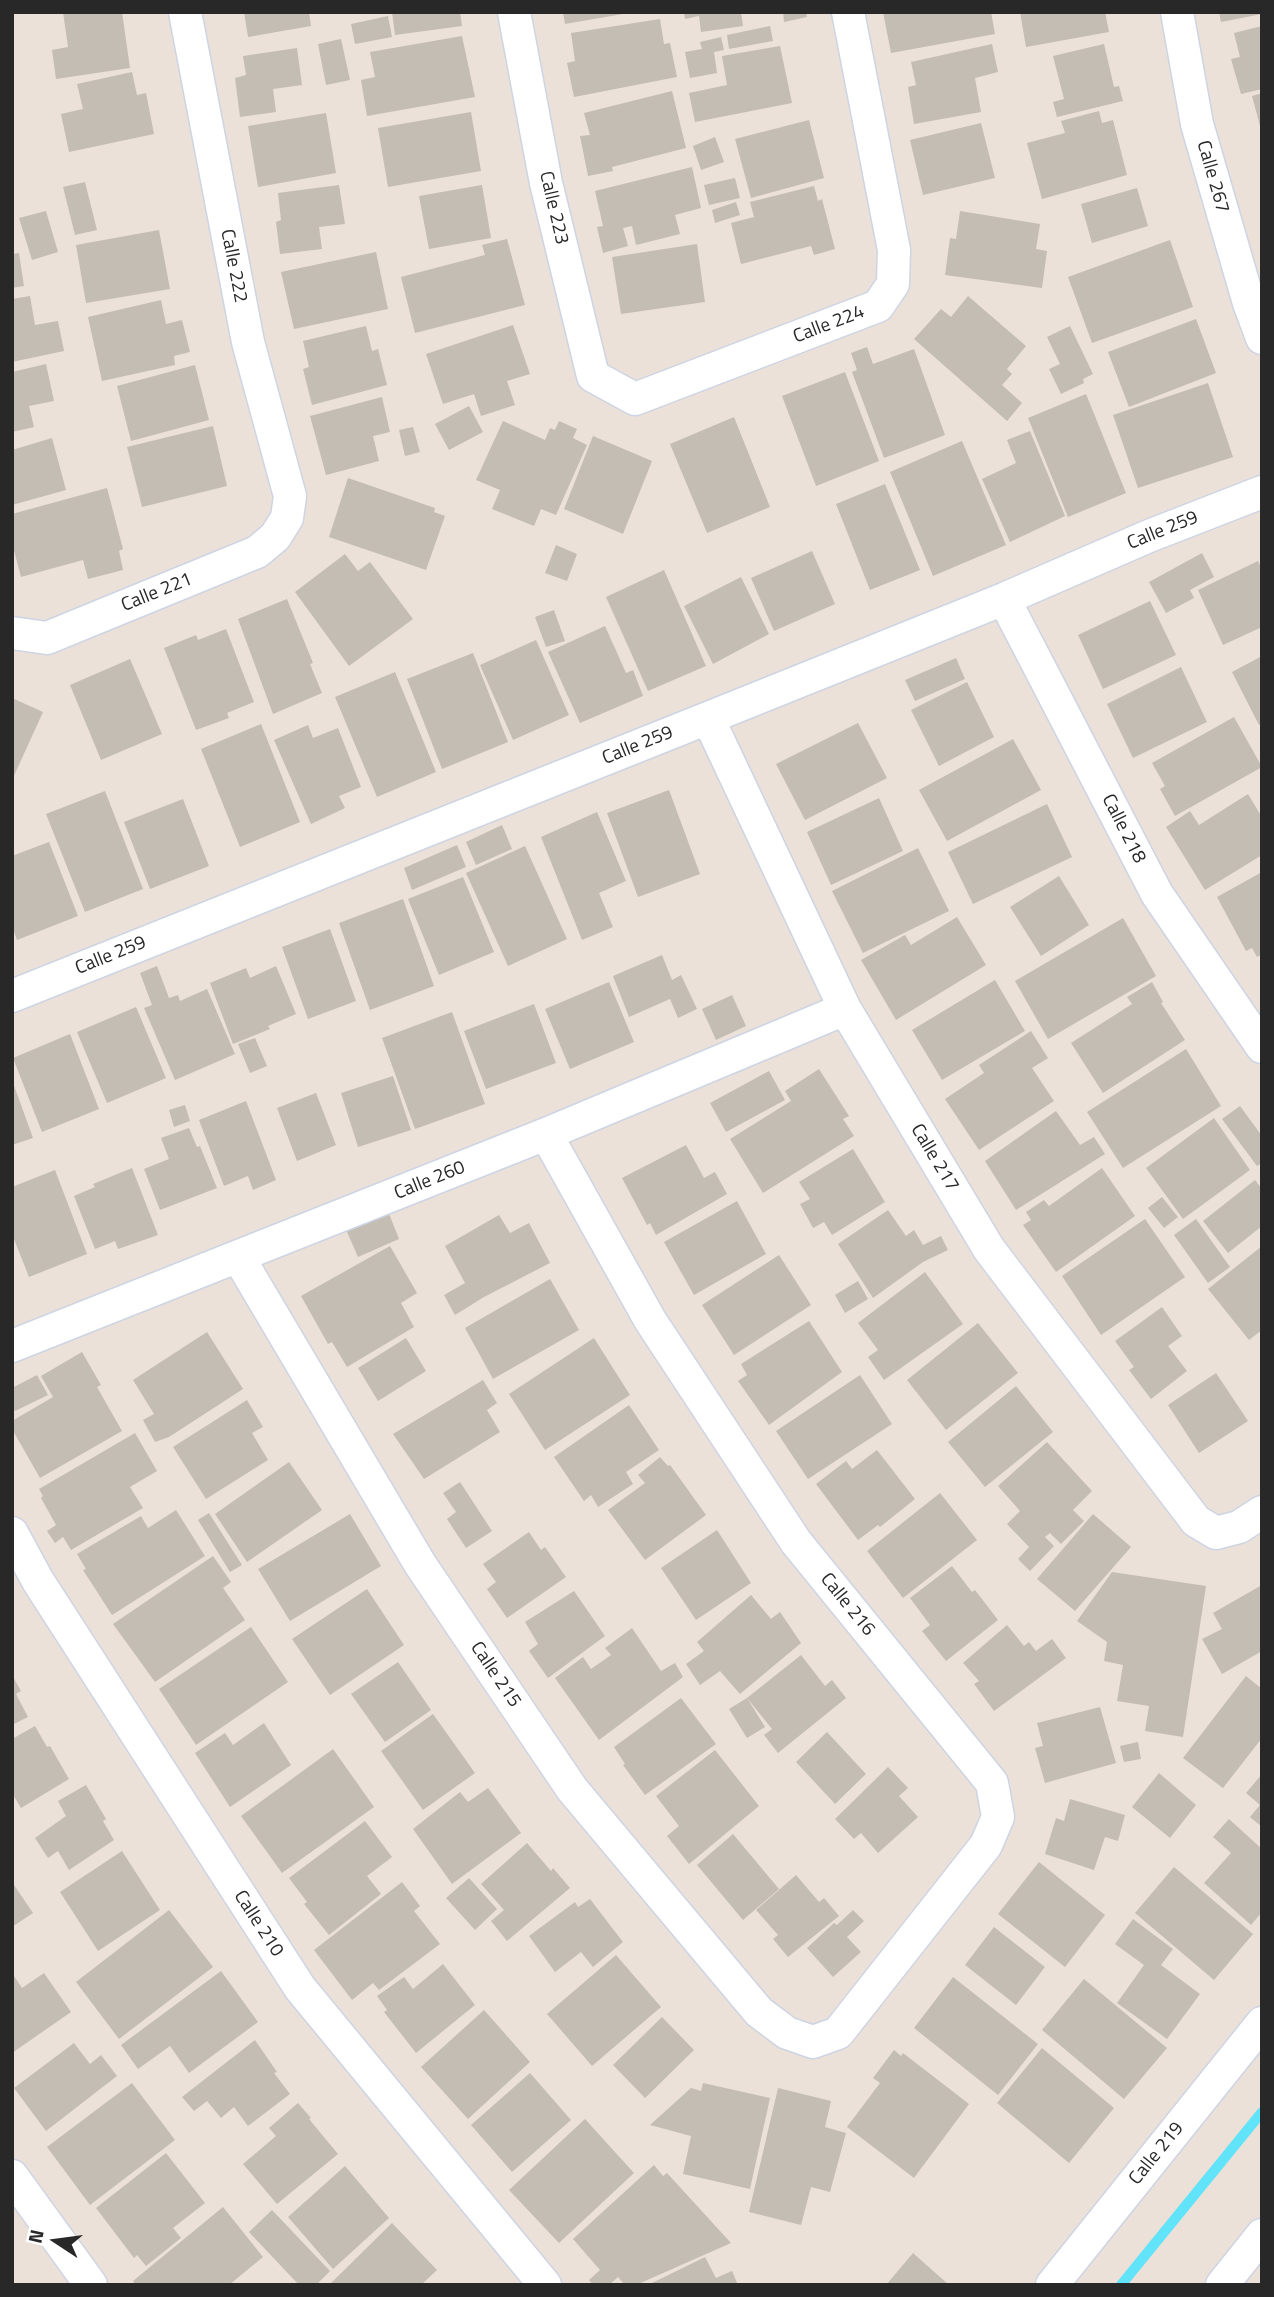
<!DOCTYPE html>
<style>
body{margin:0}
#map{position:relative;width:1274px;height:2297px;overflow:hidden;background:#ece1d8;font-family:"Titillium Web",sans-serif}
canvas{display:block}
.frame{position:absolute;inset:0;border:14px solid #282828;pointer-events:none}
.north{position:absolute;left:21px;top:2206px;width:70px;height:70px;-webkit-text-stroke:5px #fff;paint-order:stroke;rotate:283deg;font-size:19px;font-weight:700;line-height:28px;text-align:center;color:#282828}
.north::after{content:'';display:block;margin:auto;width:24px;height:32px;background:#282828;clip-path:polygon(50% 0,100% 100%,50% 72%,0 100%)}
</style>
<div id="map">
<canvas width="1274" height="2297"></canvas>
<div class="frame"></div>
<div class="north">N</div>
</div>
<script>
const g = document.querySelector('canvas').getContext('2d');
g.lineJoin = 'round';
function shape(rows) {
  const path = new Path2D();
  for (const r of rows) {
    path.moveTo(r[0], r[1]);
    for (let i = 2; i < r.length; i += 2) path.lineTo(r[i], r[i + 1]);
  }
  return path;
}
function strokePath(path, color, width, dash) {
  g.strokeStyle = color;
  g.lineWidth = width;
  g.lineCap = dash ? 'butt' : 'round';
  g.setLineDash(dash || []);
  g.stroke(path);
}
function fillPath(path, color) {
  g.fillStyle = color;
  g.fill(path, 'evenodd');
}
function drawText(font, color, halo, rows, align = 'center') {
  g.font = font + ' "Titillium Web",sans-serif';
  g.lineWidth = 5;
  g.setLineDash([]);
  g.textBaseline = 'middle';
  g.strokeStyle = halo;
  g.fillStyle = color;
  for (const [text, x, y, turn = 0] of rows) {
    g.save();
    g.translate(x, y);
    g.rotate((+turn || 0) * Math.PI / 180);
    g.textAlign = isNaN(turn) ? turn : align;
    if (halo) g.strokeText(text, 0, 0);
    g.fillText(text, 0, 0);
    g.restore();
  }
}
const stream = shape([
 [1121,2285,1262,2112]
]);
const building = shape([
 [63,12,122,12,130,68,56,79,52,50,68,47],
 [244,12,309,12,311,26,248,37],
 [392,12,460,12,462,26,395,35],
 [563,12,623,12,623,14,565,24],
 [684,12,741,12,743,26,701,32,699,16,685,19],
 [783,12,806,12,807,17,784,22],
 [883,12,991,12,995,34,891,53],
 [1020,12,1105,12,1109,32,1026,47],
 [1219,12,1262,12,1262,14,1221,22],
 [388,16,392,37,355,44,351,24],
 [660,19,664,44,670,43,677,77,574,97,567,63,575,61,571,33],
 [770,26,773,41,729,49,727,35],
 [1262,26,1262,89,1241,94,1231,59,1240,57,1234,33],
 [462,36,475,97,367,116,361,80,375,77,370,52],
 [721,37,724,50,714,52,717,73,690,78,685,52,702,49,700,42],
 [341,39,350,80,326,85,318,44],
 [992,44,998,72,975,78,981,112,914,124,908,87,916,85,911,62],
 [1104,44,1114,87,1119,86,1123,101,1057,117,1053,102,1064,99,1053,56],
 [780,46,792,103,695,122,689,93,727,85,722,56],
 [297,48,302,85,273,89,276,112,240,117,235,78,246,75,243,56],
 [132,72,137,95,146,93,154,134,69,152,61,114,83,109,77,84],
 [672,91,686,148,612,167,613,171,588,176,580,136,590,135,584,113],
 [1262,93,1262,130,1261,130,1252,96],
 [1099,111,1102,123,1113,120,1127,175,1042,199,1027,143,1065,133,1061,121],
 [471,112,481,171,388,187,378,128],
 [326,113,336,173,258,187,248,126],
 [809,120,824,178,751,198,735,139],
 [981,123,995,178,923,195,910,140],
 [715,137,724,162,701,170,693,146],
 [692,167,701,208,675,215,680,234,636,245,632,226,623,228,628,246,603,253,597,227,603,226,595,191],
 [735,178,740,198,709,205,704,185],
 [85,182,97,230,75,235,63,187],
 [339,185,345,224,319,227,322,249,280,254,276,222,281,220,278,193],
 [482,185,491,238,429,249,419,196],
 [814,186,818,201,822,199,835,249,814,255,811,246,741,264,731,223,754,217,750,202],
 [1137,188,1148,226,1092,243,1081,204],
 [736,202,740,215,715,223,712,210],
 [46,211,58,252,32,260,19,218],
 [960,211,1040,224,1036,249,1047,251,1042,288,945,275,950,238,956,239],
 [159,230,170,289,86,303,76,245],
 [507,239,525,305,415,333,401,277,485,255,482,245],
 [1170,240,1193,307,1092,343,1068,277],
 [697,244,705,302,621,314,612,257],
 [376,252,388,309,294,329,281,272],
 [19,253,24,286,12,288,12,254],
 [30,296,35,325,58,321,64,351,12,362,12,299],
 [968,296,1026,346,1007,369,1012,374,1002,385,1022,403,1007,421,914,339,941,309,951,317],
 [161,300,166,324,182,320,190,352,174,356,175,365,102,381,88,317],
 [1196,319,1216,373,1129,407,1108,352],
 [513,325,530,374,507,381,515,405,481,416,474,394,443,404,426,354],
 [366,326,372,351,378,349,387,385,312,405,303,369,309,367,303,341],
 [1070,326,1093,374,1083,379,1084,383,1061,394,1049,369,1060,364,1047,337],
 [867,347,873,364,914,349,945,435,884,458,852,372,857,370,851,353],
 [46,364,54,401,29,406,34,427,12,432,12,372],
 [195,365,209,420,131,441,117,386],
 [845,372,879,461,816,486,782,396],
 [1208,383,1233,457,1138,488,1113,415],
 [1086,394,1126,493,1068,517,1028,418],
 [382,397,390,432,373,436,379,461,326,475,310,416],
 [469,406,483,432,449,450,435,424],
 [734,417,770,507,707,533,670,444],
 [503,421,545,440,550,428,555,430,559,421,577,429,573,438,587,445,556,515,541,509,534,526,492,509,500,490,476,480],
 [213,426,227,486,142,507,127,447],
 [413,427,420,452,405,456,399,430],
 [1030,431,1065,516,1010,542,982,479,1016,463,1007,440],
 [593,436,652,461,623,534,564,509],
 [52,438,66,490,12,505,12,450],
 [962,441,1006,545,933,576,890,472],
 [348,478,435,508,434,512,445,516,426,570,329,537],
 [885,484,920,570,870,590,836,504],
 [107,488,123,549,119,551,123,570,88,579,83,560,21,577,12,543,12,514],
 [556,545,577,554,567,581,545,573],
 [812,551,835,604,774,631,751,578],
 [1202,553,1214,577,1190,590,1194,598,1166,613,1149,582],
 [345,554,358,571,370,562,413,619,349,666,295,592],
 [1258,561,1262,569,1262,627,1223,645,1198,590],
 [664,570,706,666,648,691,606,597],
 [741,577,769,634,713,664,684,606],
 [287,599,313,663,310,664,322,693,273,714,238,619],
 [1150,601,1176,655,1103,689,1078,635],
 [554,610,565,641,546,647,535,617],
 [605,626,626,673,633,670,643,696,580,723,548,652],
 [226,629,254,702,227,713,229,718,196,730,164,648,196,635,198,640],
 [536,640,569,715,513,740,480,665],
 [473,653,508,742,442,769,407,679],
 [1262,656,1262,724,1259,725,1232,672],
 [956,658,965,679,915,701,905,680],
 [130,659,162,734,101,760,70,685],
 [1181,667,1207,722,1133,758,1107,704],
 [395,672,436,772,377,797,335,697],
 [967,682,994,737,939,766,911,710],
 [12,698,43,712,12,780],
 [1234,717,1262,767,1175,816,1160,789,1165,786,1152,763],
 [858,723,887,778,805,820,776,764],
 [261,724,300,822,240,847,201,749],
 [308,725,313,738,338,728,361,787,339,796,345,808,311,824,274,740],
 [1013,739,1041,790,947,841,919,790],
 [669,790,700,874,638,897,607,813],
 [105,791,143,889,85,912,46,814],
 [1248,794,1260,814,1262,813,1262,855,1205,890,1166,827,1190,811,1199,825],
 [879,798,903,851,831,885,807,832],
 [183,799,209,866,150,889,124,822],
 [1047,804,1072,857,973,904,948,852],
 [597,812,626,881,599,893,613,927,582,940,541,837],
 [502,825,512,849,476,865,466,842],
 [49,842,78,916,17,940,12,926,12,856],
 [457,845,466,867,412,890,404,868],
 [525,846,567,939,508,966,466,873],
 [918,848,949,911,863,953,832,891],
 [1262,872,1262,954,1257,957,1252,948,1246,951,1217,897],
 [1059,876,1089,925,1041,956,1010,907],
 [463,877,494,952,439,975,408,899],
 [403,899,434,986,370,1010,339,923],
 [957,917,986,965,896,1020,861,960,905,935,911,945],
 [1123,918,1156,976,1048,1039,1015,981],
 [330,929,356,1001,308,1019,282,947],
 [662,955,672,980,681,975,697,1009,678,1018,670,999,629,1017,613,976],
 [157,966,169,998,178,995,180,1001,207,989,235,1054,175,1080,144,1008,152,1005,140,973],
 [276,966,296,1014,268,1026,270,1029,233,1044,210,983,246,968,250,978],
 [995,980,1025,1031,942,1080,912,1030],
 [609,982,634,1042,570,1069,545,1009],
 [1152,982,1163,1002,1161,1003,1185,1040,1103,1093,1071,1043,1132,1004,1127,997],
 [732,995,746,1026,716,1040,702,1009],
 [534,1004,556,1063,486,1089,464,1031],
 [136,1007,166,1078,107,1103,77,1032],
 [452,1012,485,1104,415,1129,382,1038],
 [1031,1031,1048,1058,1032,1068,1054,1101,979,1150,945,1099,984,1073,979,1065],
 [70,1034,99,1109,42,1132,13,1058],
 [255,1038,267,1066,250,1073,238,1044],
 [1186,1049,1221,1106,1123,1168,1087,1112],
 [819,1069,849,1116,843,1119,854,1136,763,1193,730,1139,791,1101,785,1091],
 [769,1071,785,1100,726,1132,710,1103],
 [393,1076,411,1130,358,1147,341,1093],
 [12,1080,33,1138,12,1145],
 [316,1093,336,1145,297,1161,277,1108],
 [246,1101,276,1180,253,1190,248,1176,224,1186,199,1120],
 [185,1105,190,1121,174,1127,169,1110],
 [1240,1106,1262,1136,1262,1163,1257,1166,1222,1119],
 [1056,1111,1080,1145,1094,1137,1105,1154,1016,1210,985,1161],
 [1214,1118,1250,1170,1183,1219,1146,1168],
 [189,1128,197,1147,200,1146,217,1188,160,1210,144,1169,169,1159,161,1138],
 [686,1145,704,1178,715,1172,727,1194,656,1235,650,1223,647,1225,622,1178],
 [853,1149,885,1202,832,1235,824,1222,813,1228,800,1204,810,1199,799,1182],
 [132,1168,158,1235,118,1249,115,1241,95,1249,74,1196,95,1187,93,1184],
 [1102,1168,1135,1216,1056,1272,1023,1225,1031,1220,1026,1212,1044,1200,1049,1206],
 [55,1170,87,1254,29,1277,12,1234,12,1187],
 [1255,1180,1262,1189,1262,1226,1228,1253,1203,1221],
 [1162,1197,1178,1217,1164,1228,1148,1208],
 [737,1201,766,1254,694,1295,664,1242],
 [386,1206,399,1239,358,1257,344,1225],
 [888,1210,906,1236,914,1230,923,1245,941,1236,948,1250,923,1262,873,1298,838,1244],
 [499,1215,510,1233,529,1223,550,1263,484,1297,455,1315,444,1295,465,1283,445,1246],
 [1145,1219,1185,1277,1101,1335,1062,1276],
 [1196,1219,1230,1267,1208,1283,1174,1235],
 [390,1246,417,1293,401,1303,414,1327,347,1367,332,1342,328,1344,301,1296],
 [1262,1246,1262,1330,1249,1340,1208,1289],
 [779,1255,811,1305,734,1355,702,1305],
 [925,1272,963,1324,884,1380,868,1357,878,1350,858,1323],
 [550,1279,579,1330,493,1379,465,1328],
 [858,1281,868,1299,845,1313,835,1295],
 [1162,1307,1182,1336,1168,1346,1187,1371,1151,1399,1129,1370,1134,1367,1115,1341],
 [809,1321,842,1372,769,1425,738,1381,747,1375,741,1364],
 [978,1323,1018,1373,946,1430,907,1380],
 [207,1332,243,1389,169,1437,155,1442,143,1420,154,1414,133,1380],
 [406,1338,426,1371,378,1401,358,1368],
 [594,1338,630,1395,545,1450,509,1394],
 [82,1352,101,1385,97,1387,122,1431,40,1478,12,1429,12,1421,53,1397,41,1376],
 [1216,1373,1248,1421,1199,1453,1168,1405],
 [37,1375,48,1395,15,1411,12,1406,12,1388],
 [860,1375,892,1424,808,1479,776,1431],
 [483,1380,497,1403,487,1410,500,1432,424,1479,393,1434],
 [1016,1386,1053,1432,985,1487,948,1442],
 [247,1400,263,1427,252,1433,268,1460,206,1499,173,1447],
 [629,1405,659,1450,626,1472,633,1484,598,1507,591,1495,584,1501,554,1457],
 [135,1433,157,1471,130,1487,143,1508,71,1550,63,1537,55,1543,47,1531,56,1525,41,1498,43,1496,39,1489],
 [1047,1442,1092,1491,1073,1510,1084,1521,1061,1544,1050,1533,1045,1537,1054,1546,1030,1571,1018,1559,1029,1547,1007,1524,1020,1511,998,1486],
 [877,1450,915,1499,880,1527,878,1525,858,1540,816,1484,846,1461,852,1469],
 [660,1457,668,1466,670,1465,706,1515,645,1560,608,1510,645,1483,638,1475],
 [289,1462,322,1510,247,1562,215,1514],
 [460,1482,492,1531,466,1548,447,1519,456,1512,443,1493],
 [940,1493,977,1540,903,1598,867,1551],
 [176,1510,205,1556,112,1615,83,1570,86,1569,77,1554,141,1516,148,1528],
 [209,1513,242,1565,230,1572,198,1520],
 [350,1514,381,1566,290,1621,258,1569],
 [1093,1514,1131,1547,1075,1611,1037,1579],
 [717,1530,751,1583,696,1620,661,1568],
 [529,1532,541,1550,545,1547,566,1577,507,1618,487,1589,496,1582,483,1564],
 [213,1556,231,1582,223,1588,245,1620,155,1682,113,1624],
 [952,1566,972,1592,975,1590,998,1620,946,1661,922,1631,930,1625,910,1598],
 [1112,1572,1206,1586,1183,1737,1145,1731,1149,1706,1117,1701,1123,1665,1104,1661,1107,1642,1077,1621],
 [1262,1585,1262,1651,1222,1674,1202,1639,1222,1629,1213,1613],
 [367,1589,404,1645,330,1695,292,1639],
 [574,1591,605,1636,548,1678,529,1651,538,1644,525,1622],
 [751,1595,771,1619,780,1612,801,1643,740,1694,720,1671,700,1685,686,1664,704,1651,697,1642],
 [1007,1625,1024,1646,1029,1642,1036,1651,1052,1639,1066,1658,994,1711,974,1684,979,1681,963,1663],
 [251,1627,288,1682,196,1745,159,1689],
 [632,1628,661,1671,675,1663,683,1677,599,1740,555,1678,583,1657,591,1669,611,1655,605,1648],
 [801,1655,825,1686,832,1680,846,1698,778,1753,764,1735,772,1729,747,1698],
 [398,1662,431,1710,385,1742,351,1694],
 [12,1675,21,1691,16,1694,28,1717,12,1725],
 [1246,1676,1262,1689,1262,1738,1223,1788,1183,1758],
 [681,1698,716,1744,645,1795,623,1765,625,1764,614,1747],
 [747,1698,765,1727,747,1738,729,1709],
 [1100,1707,1116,1763,1045,1783,1035,1748,1043,1746,1037,1723],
 [433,1714,475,1773,423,1810,381,1751],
 [264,1723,291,1765,230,1807,195,1753,225,1733,233,1745],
 [35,1726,47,1747,50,1746,69,1779,21,1808,12,1793,12,1739],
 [827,1732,866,1774,835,1804,796,1762],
 [1138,1742,1141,1759,1124,1762,1120,1746],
 [333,1749,374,1807,282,1873,241,1816],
 [715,1750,759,1806,689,1864,667,1836,679,1826,656,1796],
 [888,1767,908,1788,899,1796,918,1817,878,1853,861,1833,854,1839,835,1819],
 [1159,1773,1196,1805,1170,1838,1132,1807],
 [1262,1774,1262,1827,1250,1817,1260,1805,1246,1793],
 [86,1785,106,1819,103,1821,114,1840,69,1870,58,1851,48,1858,35,1838,66,1816,58,1801],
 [488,1788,521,1833,452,1884,413,1829,460,1792,468,1802],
 [1070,1799,1125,1815,1118,1841,1105,1837,1094,1870,1045,1854,1056,1818,1064,1821],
 [1229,1819,1262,1849,1262,1912,1251,1925,1204,1883,1231,1853,1213,1837],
 [365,1821,392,1857,367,1876,381,1894,329,1935,304,1904,307,1902,289,1878],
 [733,1834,779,1889,743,1920,697,1865],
 [527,1843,551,1871,553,1868,570,1888,507,1941,491,1921,504,1910,481,1884],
 [122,1851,160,1910,98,1951,60,1892],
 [1039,1862,1105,1915,1065,1967,998,1914],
 [1174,1867,1253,1934,1214,1980,1135,1913],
 [796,1875,819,1902,824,1898,839,1916,788,1957,773,1939,778,1935,756,1910],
 [469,1878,497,1909,475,1930,446,1898],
 [12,1882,33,1913,12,1927],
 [402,1882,420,1906,414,1911,440,1944,379,1990,373,1983,352,2000,314,1950],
 [590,1899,623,1942,593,1967,581,1952,555,1972,529,1936,575,1902,578,1907],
 [169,1910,213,1967,119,2039,76,1982],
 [853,1910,864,1921,847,1937,861,1952,833,1977,807,1948,834,1923,837,1925],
 [1133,1919,1173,1949,1161,1965,1200,1994,1167,2039,1117,2003,1144,1965,1115,1944],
 [994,1927,1045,1967,1016,2005,965,1965],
 [616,1955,661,2007,592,2066,547,2014],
 [443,1964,475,2005,416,2053,384,2012,387,2010,377,1996,404,1977,413,1989],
 [221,1971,258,2022,189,2073,170,2046,138,2069,121,2045],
 [12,1973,22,1988,44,1973,71,2012,12,2053],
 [953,1977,1038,2044,998,2095,914,2028],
 [1084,1979,1167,2048,1124,2099,1042,2030],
 [484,2010,530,2062,468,2119,421,2067],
 [662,2017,694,2050,645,2098,613,2065],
 [255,2040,277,2072,274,2073,290,2094,248,2126,234,2107,221,2118,207,2101,194,2111,182,2097],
 [74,2043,90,2064,101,2055,117,2076,46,2131,14,2088],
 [1042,2048,1114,2108,1069,2163,997,2103],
 [894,2050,901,2056,903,2053,969,2104,914,2178,847,2127,880,2083,873,2078],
 [530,2073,571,2120,512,2172,471,2125],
 [132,2083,175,2140,90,2205,47,2147],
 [703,2083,770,2098,750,2189,683,2174,691,2136,650,2125,691,2088,701,2091],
 [778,2088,831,2101,825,2127,846,2133,830,2192,811,2187,801,2225,749,2212],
 [298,2103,311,2118,309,2119,338,2154,277,2204,243,2164,276,2136,269,2128],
 [585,2119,634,2173,559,2243,509,2190],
 [166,2153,205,2203,173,2228,181,2238,146,2266,137,2255,134,2258,96,2208],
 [654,2165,663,2176,667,2173,731,2243,636,2285,625,2285,618,2277,609,2285,593,2285,589,2280,600,2270,573,2239],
 [345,2166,389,2218,333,2269,288,2217],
 [223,2207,263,2257,229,2285,136,2285,133,2281],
 [272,2210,330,2271,316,2285,299,2285,249,2232],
 [392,2223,437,2270,421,2285,329,2285],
 [913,2253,949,2285,886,2285],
 [705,2257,716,2278,732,2271,738,2285,648,2285]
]);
const street = shape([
 [514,12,546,183,593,376,635,399,878,306,893,284,894,250,848,12],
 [1177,12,1197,124,1249,303,1262,338],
 [1004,599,1157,894,1262,1047],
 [12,633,47,638,257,552,275,537,287,518,290,496,248,342,185,12],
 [708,718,845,1009,989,1249,1196,1521,1216,1533,1239,1527,1262,1512],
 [12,996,708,718,1004,599,1149,536,1262,492],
 [239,1258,420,1564,572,1789,759,2012,787,2033,813,2042,838,2033,986,1845,998,1817,992,1783,796,1542,650,1320,546,1134],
 [12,1346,546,1134,845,1009],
 [12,1533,38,1581,300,1988,545,2285],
 [12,2176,91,2285],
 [1052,2285,1262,2023],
 [1222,2285,1262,2235]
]);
const streetNames = [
 ["Calle 267",1212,177,74],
 ["Calle 223",553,208,77],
 ["Calle 222",233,266,79],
 ["Calle 224",829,325,-21],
 ["Calle 259",1163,531,-22],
 ["Calle 221",157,593,-22],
 ["Calle 259",638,746,-22],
 ["Calle 218",1123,829,63],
 ["Calle 259",111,956,-22],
 ["Calle 217",934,1158,59],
 ["Calle 260",430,1181,-22],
 ["Calle 216",847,1605,51],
 ["Calle 215",495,1675,56],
 ["Calle 210",258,1924,57],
 ["Calle 219",1157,2154,-51]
];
strokePath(stream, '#61e3f9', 10);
fillPath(building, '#c3bdb4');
strokePath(street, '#cdd4e3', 35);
strokePath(street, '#fff', 32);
drawText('19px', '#282828', '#fff', streetNames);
</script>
